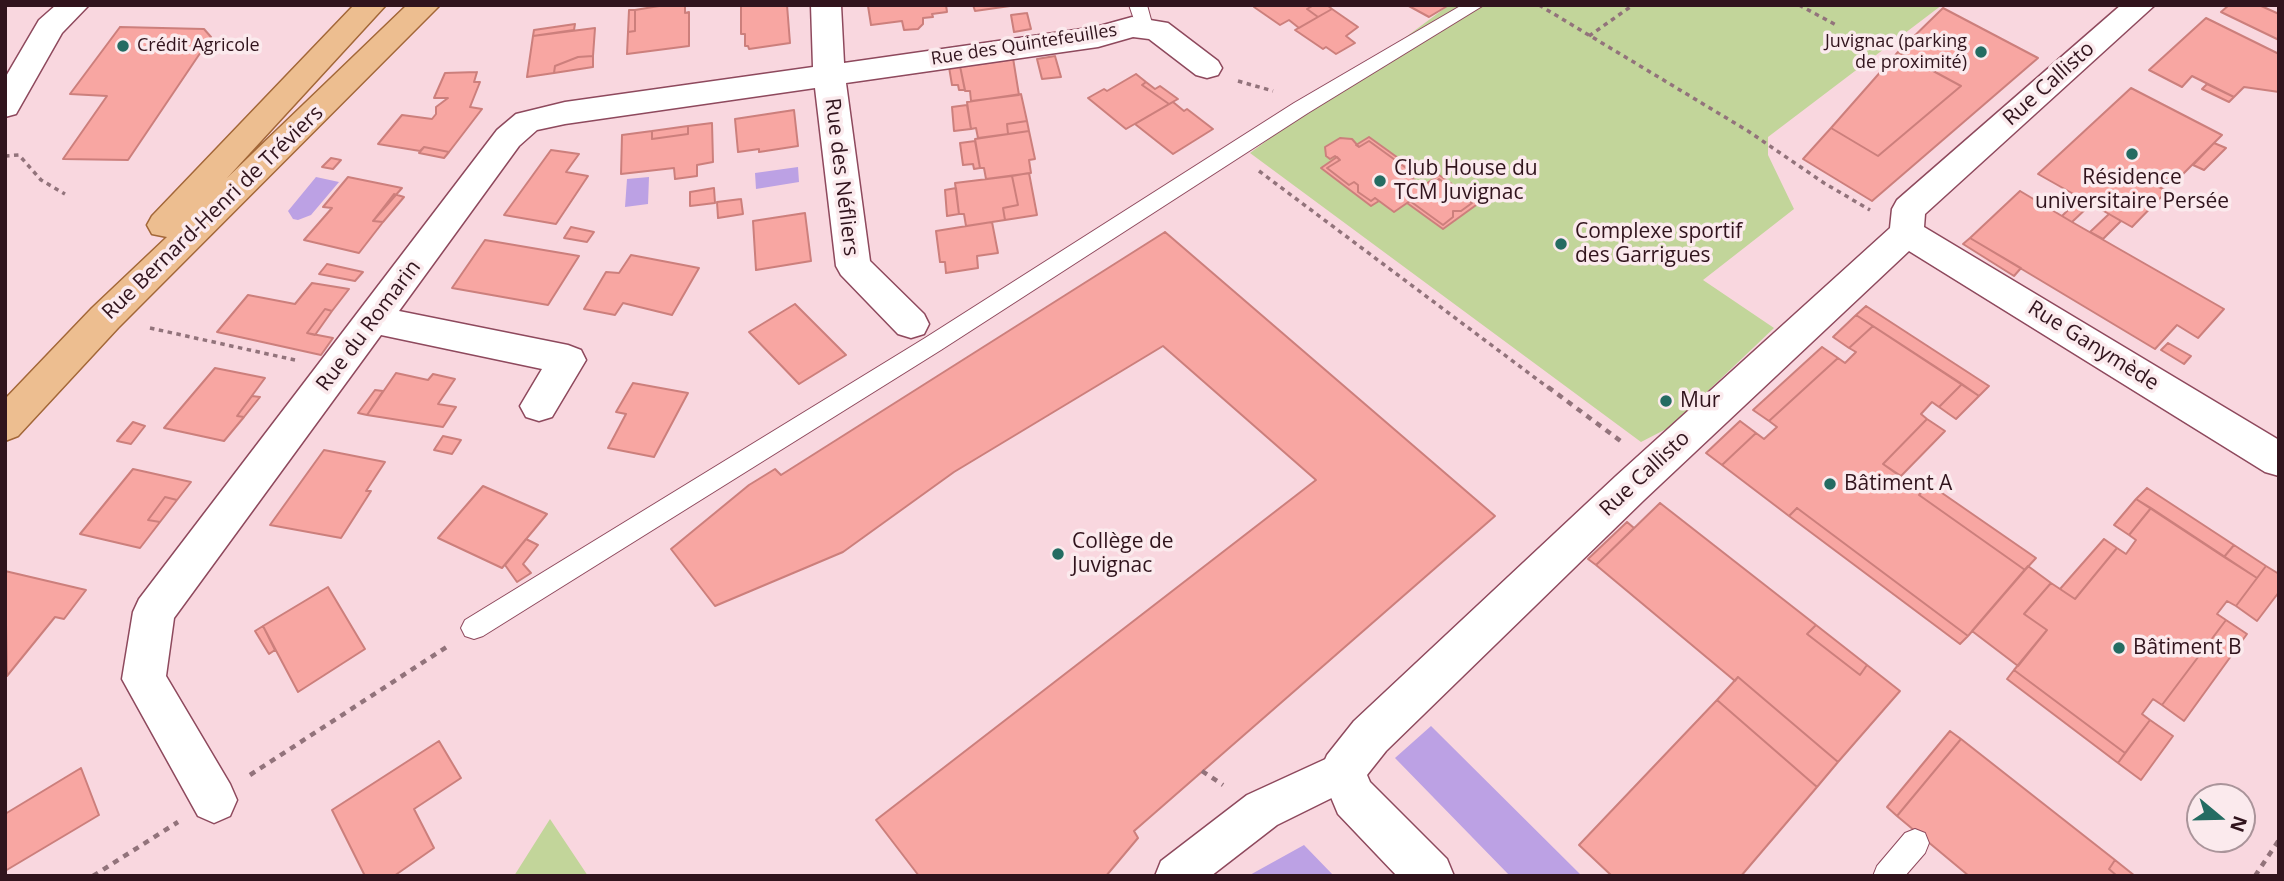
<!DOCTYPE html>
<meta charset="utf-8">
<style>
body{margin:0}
#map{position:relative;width:2284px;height:881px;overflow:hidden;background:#f9d7df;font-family:"Open Sans",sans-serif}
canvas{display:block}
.frame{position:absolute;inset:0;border:7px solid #31141d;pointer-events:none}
.north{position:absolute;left:2186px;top:783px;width:70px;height:70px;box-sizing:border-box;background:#fbeaed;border:2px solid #aa949a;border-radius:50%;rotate:109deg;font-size:19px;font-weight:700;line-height:28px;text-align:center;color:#31141d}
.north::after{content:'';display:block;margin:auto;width:24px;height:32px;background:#246c62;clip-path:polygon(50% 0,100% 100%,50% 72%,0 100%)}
</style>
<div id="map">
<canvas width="2284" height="881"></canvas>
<div class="frame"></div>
<div class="north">N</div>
</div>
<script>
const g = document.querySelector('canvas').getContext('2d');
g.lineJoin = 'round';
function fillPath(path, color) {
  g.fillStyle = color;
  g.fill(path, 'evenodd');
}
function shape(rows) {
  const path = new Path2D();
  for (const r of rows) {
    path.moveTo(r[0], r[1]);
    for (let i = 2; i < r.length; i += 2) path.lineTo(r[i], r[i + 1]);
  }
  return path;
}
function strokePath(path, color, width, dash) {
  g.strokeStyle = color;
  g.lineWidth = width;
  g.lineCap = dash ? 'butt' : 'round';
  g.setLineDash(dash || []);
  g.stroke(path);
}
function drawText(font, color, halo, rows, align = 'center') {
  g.font = font + ' "Open Sans",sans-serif';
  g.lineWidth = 7;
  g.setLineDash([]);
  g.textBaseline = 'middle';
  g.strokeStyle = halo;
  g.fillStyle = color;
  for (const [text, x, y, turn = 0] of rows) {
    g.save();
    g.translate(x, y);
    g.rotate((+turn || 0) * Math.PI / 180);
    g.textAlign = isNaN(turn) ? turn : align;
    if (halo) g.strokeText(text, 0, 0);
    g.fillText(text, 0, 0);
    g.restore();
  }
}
const green = shape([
 [1449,5,1942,5,1768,137,1768,155,1794,209,1703,280,1774,328,1670,427,1641,442,1250,153],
 [550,819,588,876,514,876]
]);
const water = shape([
 [798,167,799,182,756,189,755,173],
 [316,177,339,182,311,215,298,220,293,219,288,211],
 [649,177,648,204,625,207,627,179],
 [1431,726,1582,876,1510,876,1395,758],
 [1304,845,1334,876,1248,876]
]);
const building = shape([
 [665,5,685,5,685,13,689,12,689,46,627,54,628,32,635,31,635,10,665,5],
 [787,5,790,43,749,49,748,46,745,46,745,34,741,34,741,6,787,5],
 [946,5,947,12,932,14,933,17,923,18,923,24,918,29,904,30,902,21,871,25,868,6,946,5],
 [973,5,1010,5,1010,6,975,11,973,5],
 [1256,5,1314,5,1307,9,1318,17,1299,28,1289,20,1280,25,1254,7,1256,5],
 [1314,5,1327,5,1332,9,1318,17,1307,9,1314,5],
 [1407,5,1449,5,1429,17,1407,5],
 [2229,5,2259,5,2279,14,2279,40,2221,12,2229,5],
 [1943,8,2038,58,1872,201,1803,159,1831,128,1878,156,1961,86,1898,52,1943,8],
 [1332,9,1358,27,1346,36,1355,43,1336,54,1326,47,1323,49,1295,30,1332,9],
 [629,10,635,10,635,31,628,32,629,10],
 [1027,13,1031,29,1014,32,1011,15,1027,13],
 [2206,18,2279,54,2279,92,2244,87,2234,97,2192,76,2182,87,2149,70,2206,18],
 [575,24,574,30,533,36,534,30,575,24],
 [120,27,204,29,211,37,128,160,63,159,107,96,70,94,120,27],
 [595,28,593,56,578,57,555,66,554,73,527,77,533,36,595,28],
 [1898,52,1961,86,1878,156,1831,128,1898,52],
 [593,56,593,67,554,73,555,66,578,57,593,56],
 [1055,56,1061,77,1042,79,1037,59,1055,56],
 [1013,58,1019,95,971,101,970,91,965,91,960,66,1013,58],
 [960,66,965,90,959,90,958,85,952,85,949,67,960,66],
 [477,72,474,82,480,82,470,107,482,109,449,152,424,147,420,151,378,144,402,115,432,119,436,114,436,107,448,98,434,98,445,73,477,72],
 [1136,74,1146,82,1142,85,1169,104,1126,129,1088,98,1104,89,1107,91,1136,74],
 [1146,82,1155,89,1160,86,1178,99,1169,104,1142,85,1146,82],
 [2207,84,2234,97,2229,102,2202,89,2207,84],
 [2131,88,2222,135,2180,177,2173,173,2159,187,2167,191,2132,227,2038,174,2131,88],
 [1021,94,1027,121,1007,124,1008,134,978,138,976,128,971,129,967,102,1021,94],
 [1173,102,1184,111,1187,109,1213,129,1173,154,1135,124,1173,102],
 [967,105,971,129,954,131,952,107,967,105],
 [794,110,798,146,759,152,759,149,738,152,735,119,794,110],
 [1027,121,1029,131,1008,134,1007,124,1027,121],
 [712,123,713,162,697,165,697,176,675,179,674,168,621,174,622,135,652,131,652,139,688,134,688,126,712,123],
 [688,126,688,134,652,139,652,131,688,126],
 [1029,131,1035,159,1029,160,1031,173,986,179,984,168,980,168,975,139,1029,131],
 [1369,137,1419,173,1412,178,1409,176,1413,173,1369,141,1359,147,1356,145,1369,137],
 [1340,138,1352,139,1359,147,1369,141,1413,173,1409,176,1426,188,1439,179,1472,203,1461,211,1453,211,1453,217,1443,225,1410,201,1394,212,1375,198,1371,201,1358,192,1358,185,1354,182,1349,185,1327,168,1340,160,1335,156,1330,159,1326,156,1325,147,1340,138],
 [975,141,980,168,974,169,973,164,963,165,960,143,975,141],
 [2214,143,2226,148,2204,170,2193,165,2214,143],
 [424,147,449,152,444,158,419,153,424,147],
 [551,150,579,154,566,172,588,176,556,224,504,215,551,150],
 [1337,157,1340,160,1327,168,1349,185,1354,182,1358,185,1358,192,1371,201,1375,198,1379,201,1371,206,1321,168,1337,157],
 [331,158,341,160,333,169,322,167,331,158],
 [1029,173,1037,215,1005,220,1003,208,1018,205,1012,176,1029,173],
 [1439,175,1479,203,1443,229,1407,203,1410,201,1443,225,1453,217,1453,211,1461,211,1472,203,1439,179,1426,188,1423,186,1439,175],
 [1012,176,1018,205,1003,208,1005,220,966,226,964,214,959,214,955,183,1012,176],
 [348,177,402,188,373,221,383,222,359,253,304,240,332,208,323,207,348,177],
 [714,188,715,203,690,206,690,192,714,188],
 [956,188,959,214,947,216,945,190,956,188],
 [2020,191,2072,222,2224,309,2198,338,2177,325,2155,349,1970,238,2020,191],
 [394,194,404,197,383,222,373,221,394,194],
 [2080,198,2091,204,2072,222,2062,216,2080,198],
 [741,199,743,214,718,218,717,202,741,199],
 [805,213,811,261,756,270,753,221,805,213],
 [2109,214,2121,221,2103,239,2090,232,2109,214],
 [992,222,998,253,977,256,978,268,946,273,945,262,940,262,936,231,992,222],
 [571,227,594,232,587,242,564,238,571,227],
 [1165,232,1495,516,1134,831,1138,838,1106,876,919,876,876,820,1316,480,1163,346,954,472,843,552,715,606,671,549,749,485,775,469,781,475,1165,232],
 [1970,238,2021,268,2014,276,1963,244,1970,238],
 [485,240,579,256,548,305,452,288,485,240],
 [631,255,699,268,672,315,623,303,615,315,584,309,606,272,619,273,631,255],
 [327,264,363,272,355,281,319,274,327,264],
 [312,283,349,289,332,311,325,309,307,333,333,338,321,355,217,332,248,295,295,304,312,283],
 [795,304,846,355,799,384,749,332,795,304],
 [1866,306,1989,386,1979,396,1856,315,1866,306],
 [325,309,332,311,315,335,307,333,325,309],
 [1856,315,1873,326,1849,348,1833,337,1856,315],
 [1873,326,1962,384,1939,407,1932,402,1921,414,1927,419,1883,464,1922,492,1919,495,2025,570,1968,636,1797,508,1789,516,1722,465,1756,433,1764,439,1777,427,1769,421,1838,358,1845,363,1856,352,1849,348,1873,326],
 [2168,343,2191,356,2184,364,2161,350,2168,343],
 [1822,347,1838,358,1769,421,1753,410,1822,347],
 [215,368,265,378,237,416,244,417,224,441,164,428,215,368],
 [396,373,428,380,433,374,455,379,438,404,456,407,443,427,367,415,396,373],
 [633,383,688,393,654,457,608,448,626,414,616,412,633,383],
 [1962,384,1979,396,1956,419,1939,407,1962,384],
 [375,390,383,391,367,415,358,413,375,390],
 [252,396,260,397,244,417,237,416,252,396],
 [1927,419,1945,431,1901,476,1883,464,1927,419],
 [1740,421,1756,433,1722,465,1706,453,1740,421],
 [133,422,145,426,131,444,117,441,133,422],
 [443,436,461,440,452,454,434,450,443,436],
 [324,450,385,462,366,491,371,491,341,538,270,525,324,450],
 [133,469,191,482,177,500,165,497,148,520,160,522,140,548,80,534,133,469],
 [1929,484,2036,558,2025,570,1919,495,1929,484],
 [483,486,547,514,502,568,438,538,483,486],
 [2147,488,2234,545,2224,557,2136,499,2147,488],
 [165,497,177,500,160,522,148,520,165,497],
 [2136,499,2151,508,2129,535,2114,525,2136,499],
 [1660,503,1816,625,1807,634,1860,675,1867,665,1900,691,1838,762,1738,677,1735,681,1596,565,1660,503],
 [1797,508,1968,636,1960,644,1789,516,1797,508],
 [2151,508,2257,578,2236,606,2227,601,2217,614,2226,620,2162,705,2153,699,2142,714,2150,720,2125,753,2014,670,2047,630,2024,614,2051,583,2075,599,2117,548,2126,554,2136,540,2129,535,2151,508],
 [1627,522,1634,528,1596,565,1588,559,1627,522],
 [526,539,538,545,523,564,531,573,517,582,505,565,526,539],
 [2104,539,2117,548,2075,599,2060,589,2104,539],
 [2234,545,2266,566,2257,578,2224,557,2234,545],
 [2028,566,2051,583,2024,614,2047,630,2018,666,1972,631,2028,566],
 [2266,566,2279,574,2279,592,2257,621,2236,606,2266,566],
 [5,571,86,590,64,619,55,617,7,676,5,571],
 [328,587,365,649,298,692,263,626,328,587],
 [2226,620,2247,634,2184,721,2162,705,2226,620],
 [1816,625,1867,665,1860,675,1807,634,1816,625],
 [263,626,275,650,269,654,255,631,263,626],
 [2014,670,2125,753,2118,763,2007,679,2014,670],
 [1738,677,1838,762,1817,787,1717,700,1738,677],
 [1717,700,1817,787,1741,876,1612,876,1579,845,1717,700],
 [2150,720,2173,736,2141,780,2118,763,2150,720],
 [1950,731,1961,739,1897,816,1887,807,1950,731],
 [1961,739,2115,860,2109,869,2117,876,1969,876,1897,816,1961,739],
 [439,741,461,778,414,809,434,848,394,876,365,876,332,810,439,741],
 [81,768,99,815,5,871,5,814,81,768],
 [2115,860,2135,876,2117,876,2109,869,2115,860]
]);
const pathFar1 = shape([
 [1539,5,1748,131,1824,183,1870,210],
 [1799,5,1838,26],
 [1589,36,1633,5],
 [1238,81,1273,91],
 [5,156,19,155,41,180,65,194],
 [1259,171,1550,389],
 [150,328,295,360]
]);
const path = shape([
 [1548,387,1622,442],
 [1202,771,1223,785],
 [250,775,448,646],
 [93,876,178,822],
 [2255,876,2279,840]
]);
const service = shape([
 [1129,5,1147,5,1153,27,1150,31,1138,31,1129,5],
 [1462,5,1484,5,1308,113,941,350,483,636,474,639,465,636,461,628,465,620,925,338,1294,103,1462,5],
 [1915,829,1925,833,1929,843,1925,853,1905,876,1873,876,1877,866,1905,833,1915,829]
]);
const pedestrian = shape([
 [1343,751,1358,757,1364,771,1358,785,1277,825,1211,876,1155,876,1161,861,1247,795,1343,751]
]);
const minor = shape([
 [56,5,89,5,62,33,16,114,5,117,5,78,39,20,56,5],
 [811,5,841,5,844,63,1096,27,1132,17,1168,23,1218,61,1222,68,1218,75,1207,78,1196,75,1149,39,1133,37,1098,47,846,83,870,261,924,314,929,324,924,334,911,338,898,334,841,275,836,266,815,88,565,124,537,130,519,146,399,311,568,345,581,350,586,360,552,417,539,421,526,417,520,406,542,369,381,335,174,618,166,676,230,784,237,800,230,816,214,823,198,816,122,679,133,612,139,599,497,130,516,114,565,102,813,67,811,5],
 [2121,5,2155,5,1925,214,1924,227,2279,440,2279,476,2265,472,1909,251,1644,500,1386,751,1367,775,1370,782,1447,859,1454,876,1397,876,1338,814,1320,771,1327,755,1354,721,1616,476,1890,228,1892,209,1897,200,2121,5]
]);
const primary = shape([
 [354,5,386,5,227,178,407,5,440,5,118,328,18,436,5,441,5,399,92,308,167,237,152,234,147,225,152,216,354,5]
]);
const markers = [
 [123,46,7,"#246c62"],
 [1981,52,7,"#246c62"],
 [2132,154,7,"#246c62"],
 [1380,181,7,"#246c62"],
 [1561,244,7,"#246c62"],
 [1666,401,7,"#246c62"],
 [1830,484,7,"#246c62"],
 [1058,554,7,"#246c62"],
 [2119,648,7,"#246c62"]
];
const farPoinames = [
 ["Juvignac (parking",1967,42],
 ["de proximité)",1967,63],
 ["Crédit Agricole",137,46,"left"]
];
const farStreetnames = [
 ["Rue des Quintefeuilles",1024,45,-9]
];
const streetNames = [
 ["Rue Callisto",2049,84,-42],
 ["Rue des Néfliers",841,177,83],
 ["Rue Bernard-Henri de Tréviers",213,213,-44],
 ["Rue du Romarin",369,326,-53],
 ["Rue Ganymède",2093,346,32],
 ["Rue Callisto",1645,474,-43]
];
const poiNames = [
 ["Club House du",1394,169],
 ["TCM Juvignac",1394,193],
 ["Résidence",2132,178,"center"],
 ["universitaire Persée",2132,202,"center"],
 ["Complexe sportif",1575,232],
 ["des Garrigues",1575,256],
 ["Mur",1680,401],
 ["Bâtiment A",1844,484],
 ["Collège de",1072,542],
 ["Juvignac",1072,566],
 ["Bâtiment B",2133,648]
];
fillPath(green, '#c2d59a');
fillPath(water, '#bca1e4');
fillPath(building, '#f8a6a2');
strokePath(building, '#cc7f7c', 2);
strokePath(service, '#8e495d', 2);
strokePath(pedestrian, '#8e495d', 3);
strokePath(minor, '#8e495d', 3);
strokePath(primary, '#a36738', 3);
strokePath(pathFar1, '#92737b', 3.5, [4.5, 4.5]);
strokePath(path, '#92737b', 4.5, [6, 6]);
fillPath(service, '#fff');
fillPath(pedestrian, '#fff');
fillPath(minor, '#fff');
fillPath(primary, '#edbe90');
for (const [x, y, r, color] of markers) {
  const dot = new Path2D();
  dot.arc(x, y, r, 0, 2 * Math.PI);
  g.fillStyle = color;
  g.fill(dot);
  strokePath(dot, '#fbeaed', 2.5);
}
drawText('18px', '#31141d', '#fbeaed', farPoinames, 'right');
drawText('18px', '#31141d', '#fbeaed', farStreetnames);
drawText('21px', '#31141d', '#fbeaed', streetNames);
drawText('21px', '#31141d', '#fbeaed', poiNames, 'left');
</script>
